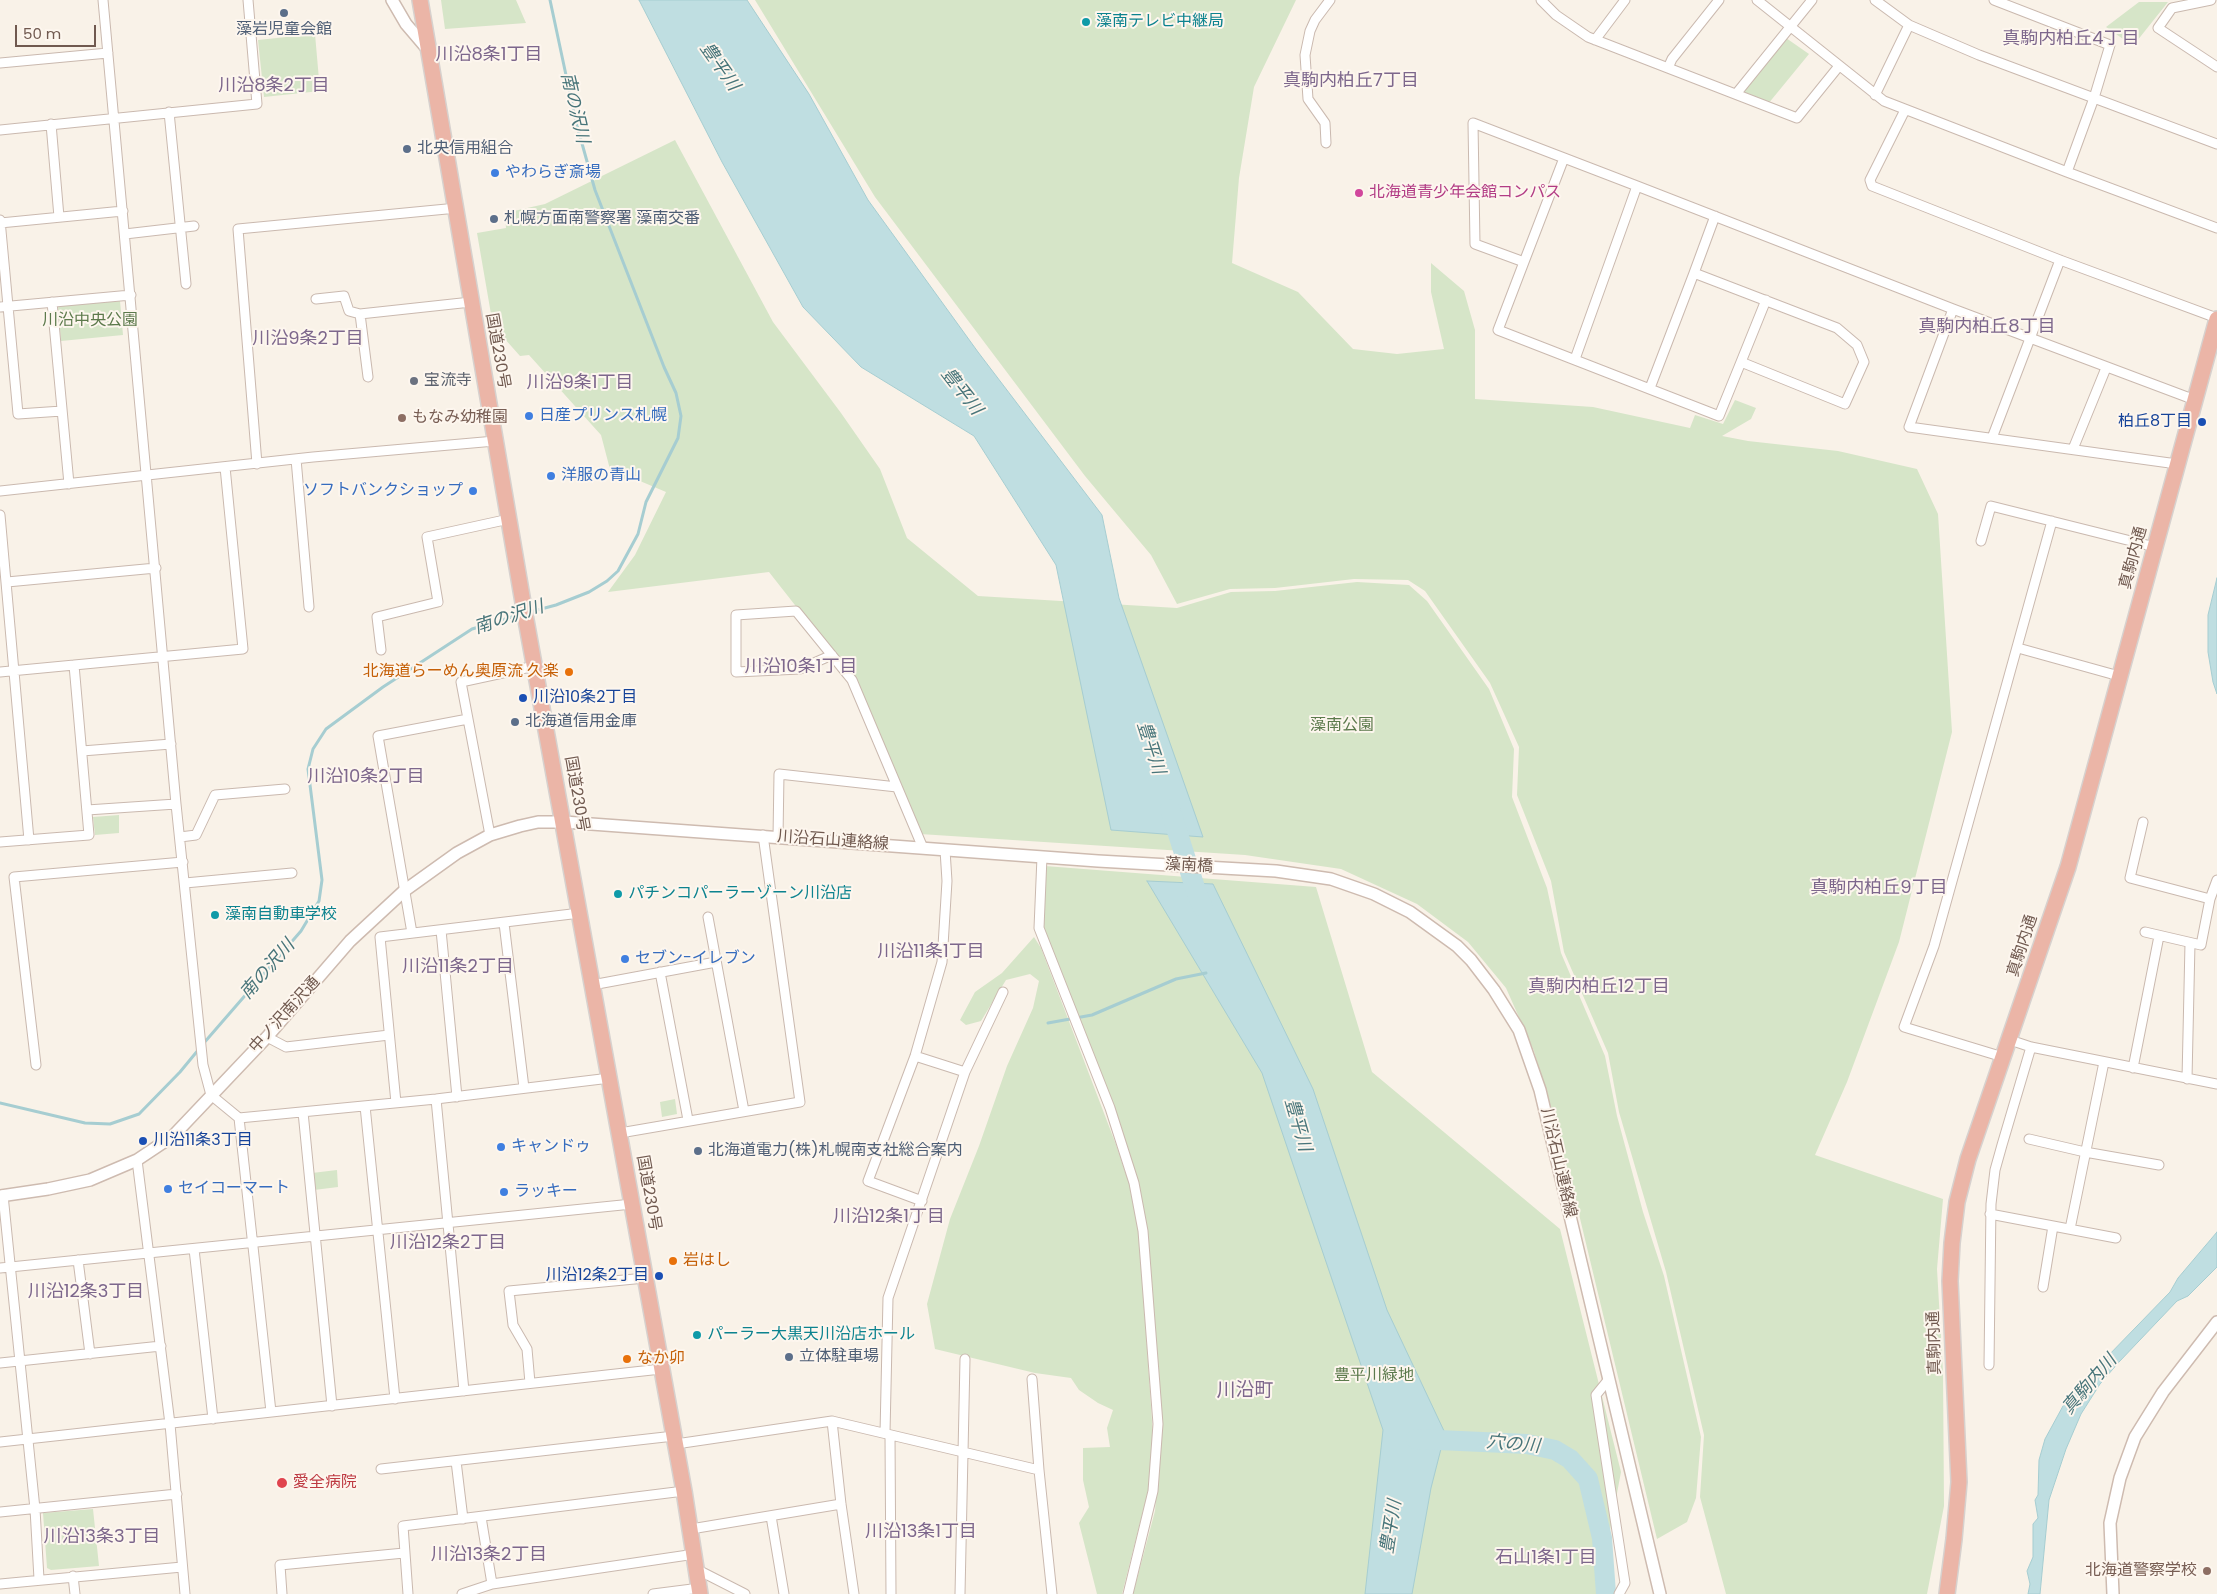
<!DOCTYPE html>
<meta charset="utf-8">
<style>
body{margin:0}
#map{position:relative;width:2217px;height:1594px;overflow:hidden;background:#f9f2e8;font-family:Poppins,sans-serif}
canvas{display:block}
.scale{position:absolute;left:15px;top:25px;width:81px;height:22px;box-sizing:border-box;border:2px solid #70594f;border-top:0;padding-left:6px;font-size:15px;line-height:18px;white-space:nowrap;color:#70594f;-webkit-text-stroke:4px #fdf6ee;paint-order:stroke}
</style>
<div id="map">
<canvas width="2217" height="1594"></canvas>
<div class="scale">50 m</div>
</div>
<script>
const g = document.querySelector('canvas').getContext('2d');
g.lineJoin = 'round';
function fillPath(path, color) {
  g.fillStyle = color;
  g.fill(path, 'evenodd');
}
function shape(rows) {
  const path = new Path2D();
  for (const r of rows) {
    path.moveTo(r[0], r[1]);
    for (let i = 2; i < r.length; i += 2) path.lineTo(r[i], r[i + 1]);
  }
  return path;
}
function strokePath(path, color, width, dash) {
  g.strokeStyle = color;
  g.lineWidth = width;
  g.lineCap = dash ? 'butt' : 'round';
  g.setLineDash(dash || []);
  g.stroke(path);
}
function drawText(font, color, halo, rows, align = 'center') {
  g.font = font + ' Poppins,"Noto Sans JP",sans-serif';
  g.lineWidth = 4;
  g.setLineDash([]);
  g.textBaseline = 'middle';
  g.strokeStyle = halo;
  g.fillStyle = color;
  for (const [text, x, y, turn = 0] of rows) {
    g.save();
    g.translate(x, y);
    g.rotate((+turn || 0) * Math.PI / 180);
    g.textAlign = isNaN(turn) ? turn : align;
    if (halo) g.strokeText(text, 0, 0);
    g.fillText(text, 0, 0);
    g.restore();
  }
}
const green = shape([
 [441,0,516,0,526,23,445,29],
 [755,0,1296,0,1254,87,1239,178,1232,263,1298,292,1353,349,1397,354,1444,349,1431,292,1431,263,1464,291,1475,330,1475,399,1593,407,1690,428,1695,415,1723,424,1735,400,1756,408,1751,419,1722,436,1748,441,1838,451,1917,469,1938,514,1952,732,1899,942,1847,1082,1815,1155,1943,1199,1937,1269,1943,1372,1944,1506,1927,1594,1726,1594,1700,1497,1704,1435,1666,1272,1619,1112,1608,1053,1564,952,1551,881,1517,795,1519,747,1490,683,1425,591,1408,580,1354,579,1275,588,1230,589,1177,604,1151,555,1085,476,875,197],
 [2139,2,2168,2,2133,46,2106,27],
 [315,34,320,91,264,97,258,40],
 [1786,38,1809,54,1768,104,1743,94,1740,89],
 [675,140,773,322,841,413,880,469,907,538,978,596,1177,608,1231,592,1275,591,1357,582,1409,585,1427,601,1489,689,1514,749,1512,797,1547,888,1561,953,1605,1056,1617,1116,1643,1212,1664,1276,1701,1437,1696,1498,1687,1522,1657,1539,1571,1181,1534,1051,1506,988,1468,942,1417,904,1341,869,1245,855,920,834,853,679,769,572,608,592,635,555,666,492,640,481,612,477,601,435,529,355,520,356,504,338,496,343,477,233,506,228,505,213,545,204],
 [120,301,123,335,61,341,58,306],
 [119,815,119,833,95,835,93,817],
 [1045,866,1316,887,1372,1072,1560,1229,1621,1472,1598,1594,1133,1594,1155,1511,1161,1427,1146,1223,1138,1182,1120,1124,1043,930],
 [1034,937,1041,948,1115,1142,1131,1189,1139,1230,1153,1435,1148,1491,1122,1594,1097,1594,1079,1523,1089,1507,1083,1480,1083,1448,1110,1447,1107,1428,1113,1410,1098,1403,1079,1390,1071,1378,1035,1373,935,1349,927,1304,950,1219,979,1146,1007,1066,1033,1008,1039,981,1030,974,1006,980,981,1021,966,1025,960,1020,975,992,1002,973],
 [675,1099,677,1114,662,1117,660,1102],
 [337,1170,338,1187,314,1190,312,1173],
 [93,1509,99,1566,51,1570,47,1568,43,1513]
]);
const water = shape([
 [639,0,747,0,809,94,868,200,978,352,1102,515,1119,598,1203,837,1111,830,1056,565,974,436,861,367,803,307,722,162,639,0],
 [2217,578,2217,694,2213,682,2208,652,2208,615,2217,578],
 [1147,881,1213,884,1313,1089,1387,1310,1445,1433,1431,1488,1412,1594,1365,1594,1383,1430,1262,1073,1147,881],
 [2217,1232,2217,1267,2188,1296,2177,1301,2119,1362,2100,1384,2081,1414,2066,1449,2049,1500,2040,1594,2028,1594,2030,1584,2027,1571,2033,1557,2033,1524,2038,1518,2035,1500,2038,1495,2039,1460,2045,1439,2063,1406,2105,1359,2170,1292,2178,1278,2217,1232]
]);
const stream = shape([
 [530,612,556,605,589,592,607,581,618,571,638,534,646,502,678,438,681,416,676,393,664,367,595,190,576,122,550,0],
 [1048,1023,1092,1015,1176,979,1206,973],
 [203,1044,301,931,319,901,322,880,308,769,313,749,326,729,383,687,472,629,522,614],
 [0,1103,85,1123,110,1124,139,1114,180,1072,199,1049]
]);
const river = shape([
 [1170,809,1198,897,1203,907],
 [1416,1439,1527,1444,1555,1450,1570,1459,1588,1479,1602,1538,1606,1594]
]);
const street = shape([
 [103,0,176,804,203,1065,211,1095,239,1118,436,1099,610,1078],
 [1541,0,1556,15,1588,37,1797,118,1839,66],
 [1757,0,1884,101,2067,172,2217,228],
 [1875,0,1909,25,1979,55,2217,144],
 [1994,0,2110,45,2094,98,2067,172],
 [2211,0,2172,8,2158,28,2217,67],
 [1595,40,1625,0],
 [0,63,108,53],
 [1668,68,1672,59,1719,0],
 [1736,94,1812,0],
 [1875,95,1909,25],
 [1905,110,1870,180,1872,186,2060,260,2217,318],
 [169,112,186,284],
 [51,124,59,217],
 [0,130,257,104,248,0],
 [1326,143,1325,123,1308,99,1305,55,1310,31,1315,20,1330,0],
 [1715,216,1694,273,1837,328,1857,345,1864,362,1845,404,1741,362,1719,416,1498,330,1524,262,1475,244,1473,123,1637,186,1953,309,2195,400],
 [0,220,18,414,62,411],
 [0,223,123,211],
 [125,234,194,226],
 [1524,262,1564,158],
 [316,299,344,296,349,311,360,314,471,302],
 [52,302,69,484],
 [0,307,131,295],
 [1953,309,1909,427,2177,464],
 [360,314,368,377],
 [1575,359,1637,186],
 [1741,362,1766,300],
 [1650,388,1694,273],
 [1992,438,2060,260],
 [2073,449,2106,368],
 [296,459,309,607],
 [257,464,238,229,457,208],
 [0,491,313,457,495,441],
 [0,515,29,840],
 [1981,541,1991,506,2155,547],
 [7,582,156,568],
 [2018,648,2119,676],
 [381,650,377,617,438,602,427,537,509,519],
 [832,655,800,669,736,672,736,615,796,611,852,680,923,848],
 [0,672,243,649,225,467],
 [82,751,171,744],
 [87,810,176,804],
 [2143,822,2130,878,2210,899,2217,880],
 [490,835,461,682,535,666],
 [180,837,196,835,215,795,285,789],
 [778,837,779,774,897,787],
 [0,842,89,835,74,665],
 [1042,857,1039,928,1110,1108,1134,1183,1143,1231,1158,1424,1153,1491,1128,1594],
 [185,883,292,873],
 [708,917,744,1111],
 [504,923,524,1088],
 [441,930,457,1097],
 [2145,932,2201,945,2210,899],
 [412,933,378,736,468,719],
 [660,972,688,1120],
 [592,985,716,962],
 [267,1037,286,1047,389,1035],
 [2010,1040,2031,1047,2217,1084],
 [915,1056,965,1072],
 [2003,1057,1904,1027,1934,946,2052,521],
 [36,1065,14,877,183,862],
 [2133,1068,2159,936],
 [2187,1079,2190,943],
 [436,1099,464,1391],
 [396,1103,380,937,580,913],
 [365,1106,395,1399],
 [303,1112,332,1406],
 [239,1118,271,1412],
 [620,1133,800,1102,763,835],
 [2029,1139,2085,1152,2159,1165],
 [137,1160,170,1424,185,1594],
 [3,1195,35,1509,39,1579],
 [922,1201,868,1181,915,1056,942,962,947,881,945,850],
 [1990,1214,2116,1238],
 [2070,1229,2104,1062],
 [194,1249,213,1419],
 [78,1260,90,1354],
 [0,1268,632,1204],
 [2043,1287,2053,1226],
 [0,1363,161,1346],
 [1989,1365,1991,1204,1995,1170,2002,1145,2031,1047],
 [1032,1379,1039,1470],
 [1609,1379,1596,1395,1625,1583,1619,1594],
 [530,1383,527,1349,513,1325,509,1291,645,1278],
 [832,1421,841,1504,854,1594],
 [885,1433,888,1298,965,1072,1003,992],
 [890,1435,891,1594],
 [0,1442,661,1369],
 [676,1444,832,1421,1039,1470,1052,1594],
 [456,1461,463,1519],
 [381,1469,674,1436],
 [0,1512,177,1494],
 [771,1516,784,1594],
 [481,1517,492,1584],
 [691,1529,841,1504],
 [698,1570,745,1594],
 [73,1576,75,1594],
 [0,1584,182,1567],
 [282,1594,280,1565,404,1553],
 [408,1594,403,1526,684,1491],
 [462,1594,492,1584,695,1554],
 [653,1594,700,1588],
 [960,1594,965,1359]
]);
const secondary = shape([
 [392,0,406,24,429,51],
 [0,1196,48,1189,90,1180,137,1160,173,1136,267,1037,350,941,404,891,457,853,490,835,520,826,538,822,564,822,1098,861,1276,871,1331,879,1374,894,1410,912,1457,946,1471,960,1494,990,1519,1030,1540,1090,1660,1594],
 [2113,1594,2110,1523,2120,1478,2135,1437,2163,1392,2217,1322]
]);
const highway = shape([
 [420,0,526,620,684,1491,700,1594],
 [1947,1594,1954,1539,1959,1482,1950,1281,1952,1243,1957,1202,1968,1159,2068,867,2217,319]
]);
const markers = [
 [284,13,5,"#5c6f8a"],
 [1086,22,5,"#0f9aa8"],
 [407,149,5,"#5c6f8a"],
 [495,173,5,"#3f7fe0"],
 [1359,193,5,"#d1479c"],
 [494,219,5,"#5c6f8a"],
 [414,381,5,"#6b7280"],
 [529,416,5,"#3f7fe0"],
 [402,418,5,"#8d6e63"],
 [2202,422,5,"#1a4fb4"],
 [551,476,5,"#3f7fe0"],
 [473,491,5,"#3f7fe0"],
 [569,672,5,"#e8710a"],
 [523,698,5,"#1a4fb4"],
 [515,722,5,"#5c6f8a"],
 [618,894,5,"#0f9aa8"],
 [215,915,5,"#0f9aa8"],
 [625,959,5,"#3f7fe0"],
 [143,1141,5,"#1a4fb4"],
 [501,1147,5,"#3f7fe0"],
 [698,1151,5,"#5c6f8a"],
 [168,1189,5,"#3f7fe0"],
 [504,1192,5,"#3f7fe0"],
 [673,1261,5,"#e8710a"],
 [659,1276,5,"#1a4fb4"],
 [697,1335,5,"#0f9aa8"],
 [789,1357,5,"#5c6f8a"],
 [627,1359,5,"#e8710a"],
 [282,1483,6,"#e0444e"],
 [2207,1571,5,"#8d6e63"]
];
const cultureNames = [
 ["藻南テレビ中継局",1096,22],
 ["パチンコパーラーゾーン川沿店",628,894],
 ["藻南自動車学校",225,915],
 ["パーラー大黒天川沿店ホール",707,1335]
];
const serviceNames = [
 ["藻岩児童会館",284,30,"center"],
 ["北央信用組合",417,149],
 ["札幌方面南警察署 藻南交番",504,219],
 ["北海道信用金庫",525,722],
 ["北海道電力(株)札幌南支社総合案内",708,1151],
 ["立体駐車場",799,1357]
];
const shopNames = [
 ["やわらぎ斎場",505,173],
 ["日産プリンス札幌",539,416],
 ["洋服の青山",561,476],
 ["ソフトバンクショップ",463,491,"right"],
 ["セブン-イレブン",635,959],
 ["キャンドゥ",511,1147],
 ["セイコーマート",178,1189],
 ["ラッキー",514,1192]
];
const hotelNames = [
 ["北海道青少年会館コンパス",1369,193]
];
const parkNames = [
 ["川沿中央公園",90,321],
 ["藻南公園",1342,726],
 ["豊平川緑地",1374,1376]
];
const streetNames = [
 ["国道230号",497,351,80],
 ["真駒内通",2134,558,-75],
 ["国道230号",576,794,80],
 ["川沿石山連絡線",833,841,4],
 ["藻南橋",1189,866,3],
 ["真駒内通",2023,946,-72],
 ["中ノ沢南沢通",285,1015,-48],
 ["川沿石山連絡線",1558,1163,77],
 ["国道230号",648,1193,80],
 ["真駒内通",1935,1343,-92]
];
const worshipNames = [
 ["宝流寺",424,381]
];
const educationNames = [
 ["もなみ幼稚園",412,418],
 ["北海道警察学校",2197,1571,"right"]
];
const transitNames = [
 ["柏丘8丁目",2192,422],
 ["川沿10条2丁目",533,698,"left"],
 ["川沿11条3丁目",153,1141,"left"],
 ["川沿12条2丁目",649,1276]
];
const foodNames = [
 ["北海道らーめん奥原流 久楽",559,672,"right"],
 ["岩はし",683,1261],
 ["なか卯",637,1359]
];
const healthNames = [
 ["愛全病院",293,1483]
];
const neighbourhoodNames = [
 ["真駒内柏丘4丁目",2071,39],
 ["川沿8条1丁目",489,55],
 ["真駒内柏丘7丁目",1351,81],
 ["川沿8条2丁目",274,86],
 ["真駒内柏丘8丁目",1987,327],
 ["川沿9条2丁目",308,339],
 ["川沿9条1丁目",580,383],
 ["川沿10条1丁目",801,667],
 ["川沿10条2丁目",366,777],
 ["真駒内柏丘9丁目",1879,888],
 ["川沿11条1丁目",931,952],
 ["川沿11条2丁目",458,967],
 ["真駒内柏丘12丁目",1599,987],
 ["川沿12条1丁目",889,1217],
 ["川沿12条2丁目",448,1243],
 ["川沿12条3丁目",86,1292],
 ["川沿13条1丁目",921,1532],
 ["川沿13条3丁目",102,1537],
 ["川沿13条2丁目",489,1555],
 ["石山1条1丁目",1546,1558]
];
const waterNames = [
 ["豊平川",719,67,55],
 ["南の沢川",574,108,77],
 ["豊平川",961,392,52],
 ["南の沢川",509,618,-18],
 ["豊平川",1150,748,72],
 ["南の沢川",268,970,-49],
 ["豊平川",1297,1125,74],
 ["真駒内川",2090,1385,-49],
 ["穴の川",1513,1445,5],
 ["豊平川",1392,1527,-81]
];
const quarterNames = [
 ["川沿町",1245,1391]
];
fillPath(green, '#d6e5c8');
fillPath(water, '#bfdee1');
strokePath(water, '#a6cdd1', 1);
strokePath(stream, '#a6cdd1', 3);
strokePath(river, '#bfdee1', 20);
strokePath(street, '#cab9af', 11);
strokePath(secondary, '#cebbb0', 14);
strokePath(highway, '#d7d1ce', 18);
strokePath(street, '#fff', 9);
strokePath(secondary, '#fff', 11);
strokePath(highway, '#ebb5a7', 15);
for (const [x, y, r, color] of markers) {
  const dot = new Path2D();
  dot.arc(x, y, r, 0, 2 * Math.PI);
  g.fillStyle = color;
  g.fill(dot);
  strokePath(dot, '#fdf6ee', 2);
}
drawText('16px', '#0d838f', '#fdf6ee', cultureNames, 'left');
drawText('16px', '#4e5e75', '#fdf6ee', serviceNames, 'left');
drawText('16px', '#366cbe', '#fdf6ee', shopNames, 'left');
drawText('16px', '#b23c85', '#fdf6ee', hotelNames, 'left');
drawText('16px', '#5c7a4c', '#fdf6ee', parkNames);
drawText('16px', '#70594f', '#fdf6ee', streetNames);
drawText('16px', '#5b616d', '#fdf6ee', worshipNames, 'left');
drawText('16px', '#785e54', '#fdf6ee', educationNames, 'left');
drawText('16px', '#164399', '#fdf6ee', transitNames, 'right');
drawText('16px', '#c56008', '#fdf6ee', foodNames, 'left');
drawText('16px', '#be3a42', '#fdf6ee', healthNames, 'left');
drawText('18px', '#7d678c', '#fdf6ee', neighbourhoodNames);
drawText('italic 18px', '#48757a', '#fdf6ee', waterNames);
drawText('19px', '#7d678c', '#fdf6ee', quarterNames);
</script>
